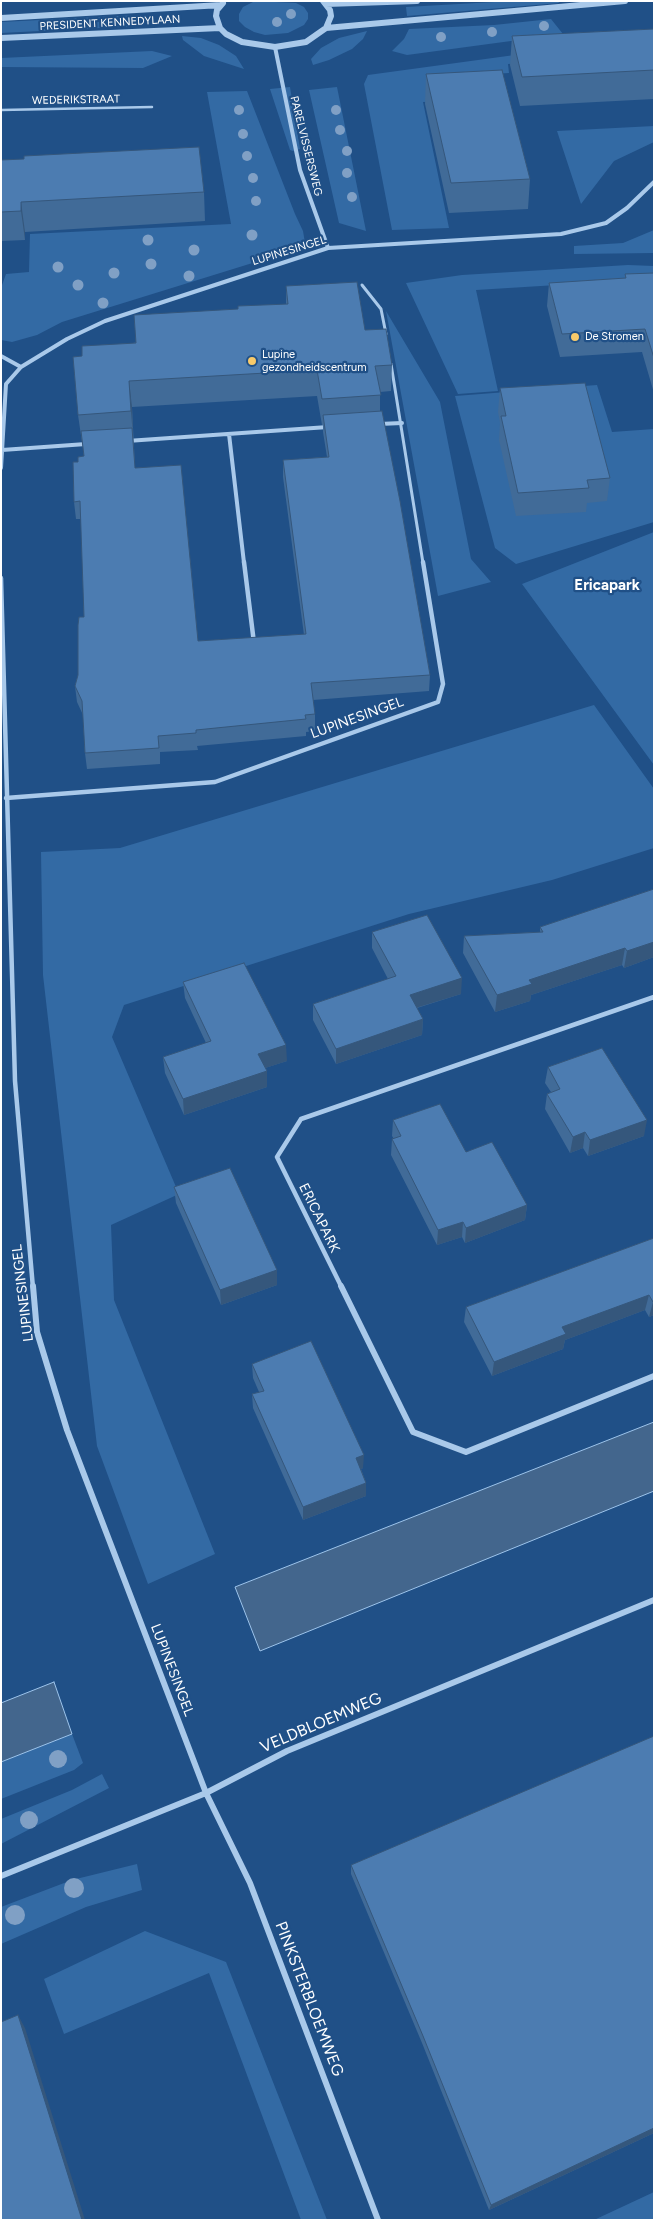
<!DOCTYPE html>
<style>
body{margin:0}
#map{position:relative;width:655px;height:2221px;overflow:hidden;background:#205087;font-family:Figtree,sans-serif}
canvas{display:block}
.frame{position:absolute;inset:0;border:2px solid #fff;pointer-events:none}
</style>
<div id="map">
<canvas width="655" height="2221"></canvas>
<div class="frame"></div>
</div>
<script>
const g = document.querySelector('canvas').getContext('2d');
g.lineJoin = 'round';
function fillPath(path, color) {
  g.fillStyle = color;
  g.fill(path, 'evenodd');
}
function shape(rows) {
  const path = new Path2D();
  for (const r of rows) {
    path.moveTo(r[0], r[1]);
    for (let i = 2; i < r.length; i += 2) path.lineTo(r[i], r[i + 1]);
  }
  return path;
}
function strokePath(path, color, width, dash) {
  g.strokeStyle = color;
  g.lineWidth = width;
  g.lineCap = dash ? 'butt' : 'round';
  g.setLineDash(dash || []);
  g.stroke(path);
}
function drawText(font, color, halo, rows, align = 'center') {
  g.font = font + ' Figtree,sans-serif';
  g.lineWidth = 4.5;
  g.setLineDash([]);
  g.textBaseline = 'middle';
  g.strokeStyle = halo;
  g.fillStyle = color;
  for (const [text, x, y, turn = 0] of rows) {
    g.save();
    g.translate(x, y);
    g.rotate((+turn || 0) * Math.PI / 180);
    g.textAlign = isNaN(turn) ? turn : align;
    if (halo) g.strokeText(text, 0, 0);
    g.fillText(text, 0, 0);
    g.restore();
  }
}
const green = shape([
 [255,1,296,3,304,7,308,13,308,19,304,25,288,33,265,35,254,32,245,27,239,21,239,14,243,7],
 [512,1,558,1,559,3,407,16,406,7],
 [138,15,140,26,1,33,1,22],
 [551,19,563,34,407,55,392,51,404,39,409,29,494,25],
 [367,31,363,39,352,49,329,60,313,65,311,59,321,48,339,38],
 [182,36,201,38,219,45,236,56,244,69,204,56,183,40],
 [654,36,654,56,508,64,509,73,476,75,483,100,423,102,449,228,392,230,364,84,368,75],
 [152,51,172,56,143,68,1,67,1,58],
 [290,87,300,149,293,151,290,150,270,89],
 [337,87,366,231,339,223,309,90],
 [247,91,295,214,303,231,305,243,288,252,62,322,37,335,12,342,1,340,1,288,6,274,29,272,30,234,231,224,207,92],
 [654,126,654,142,614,161,581,204,557,131],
 [654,230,654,253,574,254,574,246,623,243],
 [628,265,654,266,654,279,476,290,498,391,458,394,406,283,462,275],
 [386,311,440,402,471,559,491,582,438,596],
 [597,385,612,432,654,429,654,522,516,564,495,548,455,396],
 [654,532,654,765,522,584],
 [594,705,654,789,654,848,552,880,409,914,124,1005,112,1037,179,1194,111,1225,114,1300,215,1554,148,1584,97,1446,43,975,41,852,120,848],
 [72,1734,83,1763,74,1770,1,1799,1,1762],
 [102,1774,109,1788,1,1844,1,1819,72,1790],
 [137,1864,142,1890,86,1907,1,1944,1,1907,72,1880],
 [145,1931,226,1962,327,2220,301,2220,209,1973,64,2034,44,1979],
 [654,2192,654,2220,594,2220]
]);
const water = shape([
 [654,1422,654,1491,260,1651,235,1587,654,1422],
 [54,1682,72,1734,1,1762,1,1703,54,1682]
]);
const service = shape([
 [1,110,152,107]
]);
const pedestrianFar1 = shape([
 [362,285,381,309,386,334],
 [391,364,423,563]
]);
const pedestrian = shape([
 [6,798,215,782,438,702,443,684,423,562]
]);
const minorFar2 = shape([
 [275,47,300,170,328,248],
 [1,356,21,367],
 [379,424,402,423],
 [229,434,244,563],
 [127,441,328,427],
 [2,450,86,444],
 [1,468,6,384,21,367,67,339,105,321,328,248,561,234,606,223,627,208,654,182]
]);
const minorFar1 = shape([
 [244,562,254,643],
 [1,578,15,1081,33,1288],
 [342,1288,277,1157,301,1119,654,997]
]);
const minor = shape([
 [33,1286,37,1332,67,1430,206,1793,250,1883,378,2220],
 [341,1286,413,1432,466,1452,654,1376],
 [1,1876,206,1793,287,1751,654,1600]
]);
const tertiary = shape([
 [223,3,217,10,216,16,220,28,226,34,242,42,275,47,306,42,326,28,331,16,330,10,323,1],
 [326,4,417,1],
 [1,18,221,5],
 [326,28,625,1],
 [1,38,220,28]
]);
const trees = [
 [291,14,5],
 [277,22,5],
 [544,26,5],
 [492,32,5],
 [441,37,5],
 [239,110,5],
 [336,110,5],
 [340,130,5],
 [243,134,5],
 [347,151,5],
 [247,156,5],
 [347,173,5],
 [253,178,5],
 [352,197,5],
 [256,201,5],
 [252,235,5.5],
 [148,240,5.5],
 [194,250,5.5],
 [151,264,5.5],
 [58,267,5.5],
 [114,273,5.5],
 [189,276,5.5],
 [78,285,5.5],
 [103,303,5.5],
 [58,1759,9],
 [29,1820,9],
 [74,1888,10],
 [15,1915,10]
];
const wall = shape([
 [654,29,654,99,520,106,510,65,512,36],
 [426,74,530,179,528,209,449,213,425,104],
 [1,160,204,192,205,221,25,232,25,240,1,241],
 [654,273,654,393,642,352,560,357,547,306,549,283,625,278,625,274],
 [286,286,365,330,392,365,391,391,380,392,380,411,430,675,429,691,313,700,315,714,315,731,306,732,306,736,197,746,198,750,160,752,160,764,87,769,85,753,83,715,77,702,75,686,78,675,84,617,81,519,76,519,74,502,78,462,84,456,78,415,82,356,286,304],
 [317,396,322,425,323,425,323,432,327,457,283,460,283,477,304,635,198,641,135,468,132,407],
 [500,388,610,478,607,501,587,503,586,512,516,516,499,440,500,423,498,412],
 [654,889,654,957,624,968,622,965,531,995,530,1001,495,1012,463,953,464,936,540,932,540,927],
 [372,932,461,994,417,1008,423,1019,422,1035,336,1064,313,1020,313,1004,388,979,372,948],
 [183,982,287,1061,265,1068,267,1071,267,1087,184,1115,165,1073,163,1057,206,1043,185,998],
 [548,1067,644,1136,588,1156,583,1148,570,1153,545,1109,547,1094,551,1092,545,1083],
 [393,1120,466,1152,527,1205,525,1220,465,1243,462,1237,437,1245,391,1155,392,1139,394,1139,392,1136],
 [174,1187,277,1285,221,1305,176,1203],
 [654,1238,654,1315,649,1317,645,1310,565,1340,563,1349,492,1376,464,1322,466,1307],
 [252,1364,363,1468,361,1469,366,1483,366,1496,303,1520,253,1408,252,1394,259,1392,253,1378],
 [351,1865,654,2133,489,2210,422,2043,351,1874]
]);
const shadedWall = shape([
 [21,202,25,232,25,240,21,211],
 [129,381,132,407,133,437,131,411],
 [654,942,654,957,624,968,627,951],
 [625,948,622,965,531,995,530,1001,495,1012,497,995,529,980],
 [462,978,461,994,409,1010,410,995],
 [423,1019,422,1035,336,1064,336,1049],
 [286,1045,287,1061,259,1070,258,1054],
 [267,1071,267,1087,184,1115,183,1099],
 [647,1120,644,1136,588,1156,590,1140],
 [585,1132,583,1148,570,1153,573,1137],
 [527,1205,525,1220,465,1243,466,1228],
 [463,1222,462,1237,437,1245,438,1230],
 [277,1270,277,1285,221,1305,220,1290],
 [649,1295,645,1310,565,1340,563,1349,492,1376,494,1362,562,1327],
 [653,1302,654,1302,654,1315,649,1317],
 [364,1455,363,1468,356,1472,356,1458],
 [366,1483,366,1496,303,1520,303,1507],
 [18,2015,25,2028,85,2220,82,2220],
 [654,2128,654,2133,489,2210,491,2205]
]);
const building = shape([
 [654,29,654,70,522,77,512,36,654,29],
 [502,70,530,179,451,183,426,74,502,70],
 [199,147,204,192,21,202,21,211,1,212,1,160,24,159,24,156,199,147],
 [654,273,654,358,645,329,562,334,549,283,626,278,625,274,654,273],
 [357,282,365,330,386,329,392,365,375,366,381,395,322,399,317,370,129,381,131,411,78,415,73,357,82,356,82,346,136,343,134,315,238,309,238,306,288,304,286,286,357,282],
 [585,383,610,478,587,480,589,488,518,493,501,416,506,416,500,388,585,383],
 [382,411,400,501,430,675,311,683,315,714,305,715,306,719,196,730,196,733,158,736,159,748,85,753,82,701,75,686,78,675,78,625,79,617,84,617,80,501,74,502,73,462,78,462,78,457,84,456,81,431,132,428,135,468,181,465,198,641,306,634,283,460,329,457,323,415,382,411],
 [654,889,654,942,627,951,625,948,529,980,532,984,497,995,464,936,543,932,540,927,654,889],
 [427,915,462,978,410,995,423,1019,336,1049,313,1004,396,976,372,932,427,915],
 [244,963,286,1045,258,1054,267,1071,183,1099,163,1057,211,1041,183,982,244,963],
 [602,1048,647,1120,590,1140,585,1132,573,1137,547,1094,560,1089,548,1067,602,1048],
 [440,1104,466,1152,492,1142,527,1205,466,1228,463,1222,438,1230,392,1139,401,1136,393,1120,440,1104],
 [230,1168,277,1270,220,1290,174,1187,230,1168],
 [654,1238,654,1302,653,1302,649,1295,562,1327,566,1334,494,1362,466,1307,654,1238],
 [311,1341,364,1455,356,1458,366,1483,303,1507,252,1394,264,1391,252,1364,311,1341],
 [654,1736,654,2128,491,2205,423,2036,351,1865,654,1736],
 [18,2015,82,2220,1,2220,1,2022,18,2015]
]);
const markers = [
 [575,337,5,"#f8ca6a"],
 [252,361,5,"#f8ca6a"]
];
const farStreetnames = [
 ["PRESIDENT KENNEDYLAAN",110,23,-3],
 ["WEDERIKSTRAAT",76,100,-1],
 ["PARELVISSERSWEG",306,146,76],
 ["LUPINESINGEL",289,251,-17]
];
const farPoinames = [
 ["De Stromen",585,337],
 ["Lupine",262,355],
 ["gezondheidscentrum",262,368]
];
const streetNames = [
 ["LUPINESINGEL",357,718,-20],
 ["ERICAPARK",319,1218,64],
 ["LUPINESINGEL",23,1293,-97],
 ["LUPINESINGEL",172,1670,69]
];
const neighbourhoodNames = [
 ["Ericapark",607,586]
];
const nearStreetnames = [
 ["VELDBLOEMWEG",321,1723,-23],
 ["PINKSTERBLOEMWEG",309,1999,69]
];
fillPath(green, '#336aa4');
fillPath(water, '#43668d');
strokePath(water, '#9dc4eb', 1);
strokePath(service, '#a9c9ea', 2.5);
strokePath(pedestrianFar1, '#a9c9ea', 3);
strokePath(pedestrian, '#a9c9ea', 4.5);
strokePath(minorFar2, '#a9c9ea', 4);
strokePath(minorFar1, '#a9c9ea', 4.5);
strokePath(minor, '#a9c9ea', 6);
strokePath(tertiary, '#a9c9ea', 6);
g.fillStyle = '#80a0c5';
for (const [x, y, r] of trees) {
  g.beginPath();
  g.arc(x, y, r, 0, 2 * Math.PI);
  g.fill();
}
fillPath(wall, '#416b98');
fillPath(shadedWall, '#35577c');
fillPath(building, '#4c7cb1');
strokePath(building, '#35577c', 1);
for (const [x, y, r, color] of markers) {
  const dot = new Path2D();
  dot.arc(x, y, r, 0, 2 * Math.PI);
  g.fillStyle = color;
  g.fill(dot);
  strokePath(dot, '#205087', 2);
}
drawText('11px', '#fff', '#205087', farStreetnames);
drawText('11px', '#fff', '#205087', farPoinames, 'left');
drawText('14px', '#fff', '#205087', streetNames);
drawText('bold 15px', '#fff', '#205087', neighbourhoodNames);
drawText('16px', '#fff', '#205087', nearStreetnames);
</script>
